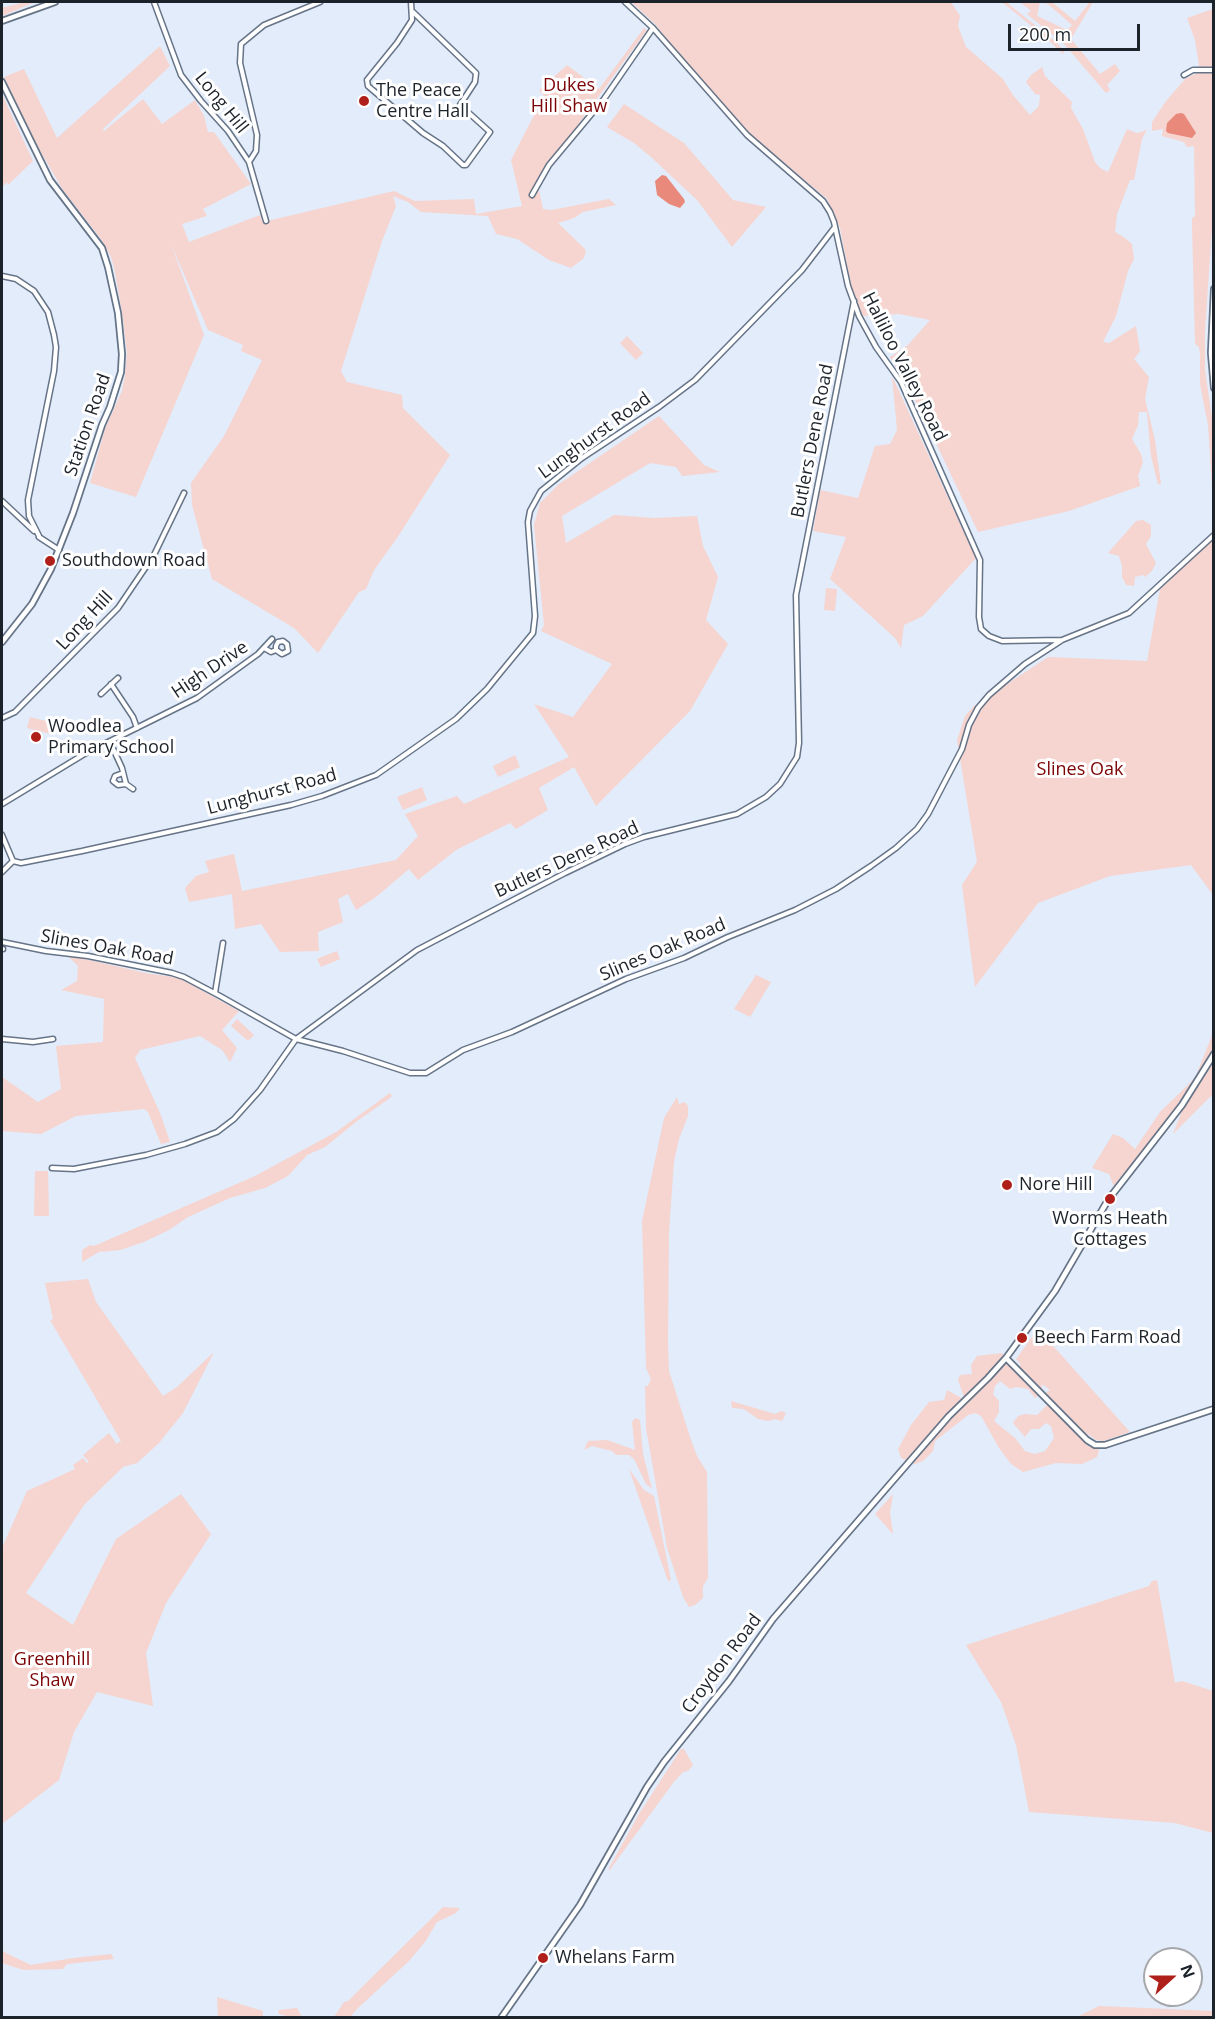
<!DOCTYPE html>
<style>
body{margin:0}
#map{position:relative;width:1215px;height:2019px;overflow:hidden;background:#e3ecfa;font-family:"Open Sans",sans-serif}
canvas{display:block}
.frame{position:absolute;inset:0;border:3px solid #1d232b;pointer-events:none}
.north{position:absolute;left:1143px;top:1947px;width:60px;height:60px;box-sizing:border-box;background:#fff;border:2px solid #a5a7aa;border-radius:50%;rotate:69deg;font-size:16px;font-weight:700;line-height:24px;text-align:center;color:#1d232b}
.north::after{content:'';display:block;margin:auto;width:21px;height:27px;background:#b0201b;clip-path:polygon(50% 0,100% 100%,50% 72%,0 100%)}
.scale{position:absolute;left:1008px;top:24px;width:132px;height:27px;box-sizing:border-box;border:3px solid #1d232b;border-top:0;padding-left:8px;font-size:18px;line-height:21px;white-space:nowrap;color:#1d232b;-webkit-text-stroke:4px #fff;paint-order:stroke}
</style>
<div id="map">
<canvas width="1215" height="2019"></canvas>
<div class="frame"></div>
<div class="north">N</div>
<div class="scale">200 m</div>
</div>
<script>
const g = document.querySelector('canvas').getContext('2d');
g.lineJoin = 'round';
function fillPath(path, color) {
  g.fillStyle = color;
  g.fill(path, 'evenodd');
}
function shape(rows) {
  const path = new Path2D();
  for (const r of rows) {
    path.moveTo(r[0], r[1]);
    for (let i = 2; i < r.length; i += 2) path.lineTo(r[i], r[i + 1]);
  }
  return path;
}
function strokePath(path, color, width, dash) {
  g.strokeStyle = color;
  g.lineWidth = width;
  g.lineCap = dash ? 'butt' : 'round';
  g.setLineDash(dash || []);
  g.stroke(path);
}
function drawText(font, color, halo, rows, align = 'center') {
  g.font = font + ' "Open Sans",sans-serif';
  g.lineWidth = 6;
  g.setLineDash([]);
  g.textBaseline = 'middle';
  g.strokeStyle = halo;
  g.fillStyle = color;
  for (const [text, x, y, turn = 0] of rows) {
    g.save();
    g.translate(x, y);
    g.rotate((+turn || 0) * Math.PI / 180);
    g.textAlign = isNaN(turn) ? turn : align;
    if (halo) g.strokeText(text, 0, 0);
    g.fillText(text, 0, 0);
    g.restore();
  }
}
const green = shape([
 [25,2,35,2,2,16,2,8],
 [631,2,951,2,960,16,958,26,966,47,1003,79,1013,95,1030,115,1039,106,1040,95,1035,94,1026,82,1031,75,1042,67,1045,76,1072,102,1071,108,1083,129,1095,162,1100,168,1108,172,1127,129,1136,133,1142,132,1147,129,1142,139,1134,180,1130,180,1117,214,1115,232,1125,238,1132,244,1134,259,1128,271,1116,316,1103,342,1109,343,1136,326,1140,351,1134,359,1149,377,1145,399,1155,440,1161,484,1158,484,1151,456,1147,412,1139,412,1138,425,1132,439,1141,454,1143,462,1138,476,1140,486,1069,511,978,532,919,407,890,357,908,345,930,320,899,314,862,316,851,286,840,228,827,199,749,133,681,57,654,23],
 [1002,2,1006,2,1056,42,1064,51,1063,54,1045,37],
 [1020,2,1052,2,1075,21,1090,2,1093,2,1071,39,1100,74,1115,64,1120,71,1107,85,1110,90,1106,93,1064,44,1027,14,1031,11],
 [1040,2,1048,4,1072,25,1067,30,1037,16],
 [1213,9,1214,197,1205,331,1205,370,1213,425,1213,502,1208,425,1200,384,1200,355,1199,347,1195,344,1192,225,1192,218,1195,216,1194,146,1187,147,1184,142,1162,136,1163,129,1152,131,1152,122,1166,101,1186,78,1200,72,1195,40,1187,18],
 [644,28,647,30,537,181,543,209,551,210,609,199,616,205,583,212,574,218,558,223,586,250,584,258,571,268,549,260,517,239,496,234,488,216,421,212,408,202,393,196,396,206,382,241,341,371,347,382,402,395,403,408,450,455,397,538,374,570,366,589,359,592,318,653,294,628,212,579,192,505,191,483,224,436,262,360,241,351,243,345,208,330,171,244,204,335,136,497,90,483,105,429,122,391,125,375,127,353,122,312,114,267,111,257,101,239,63,190,38,147,4,77,24,69,57,138,160,46,170,66,103,129,104,131,143,99,162,124,195,100,204,116,208,132,214,132,251,184,203,209,207,216,182,224,189,242,260,215,263,222,394,191,415,201,474,199,476,214,522,206,511,160,544,96,539,90,567,65,599,89],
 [2,94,33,161,8,185,7,182,2,187],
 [624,104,684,143,733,200,766,207,732,247,697,200,651,157,634,143,607,127],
 [627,336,643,353,636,360,620,343],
 [892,376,976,558,923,616,904,625,901,648,895,638,830,579,846,537,813,531,820,490,858,498,875,446,890,444,897,430],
 [659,416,704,465,720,472,682,476,676,467,650,463,562,516,566,543,614,515,654,518,697,516,703,546,718,577,706,620,728,644,690,711,596,806,574,767,539,788,548,810,516,829,510,823,456,850,418,880,409,869,376,897,356,910,348,894,338,899,343,922,318,932,319,951,280,952,261,924,235,929,232,894,189,902,185,888,196,876,209,872,205,861,234,854,242,891,396,860,418,836,405,814,457,796,464,804,569,757,534,704,573,717,612,664,541,631,544,625,534,525,540,503,559,484],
 [1143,520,1151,525,1151,536,1146,544,1156,563,1152,571,1145,577,1143,575,1135,577,1134,586,1126,585,1122,577,1122,566,1119,556,1108,553,1136,521],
 [1213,535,1213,895,1191,865,1110,876,1038,903,975,987,962,885,977,862,957,740,965,716,974,706,1048,657,1147,661,1160,589],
 [826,588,837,589,835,611,824,610],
 [30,717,54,723,51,734,27,728],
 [515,755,520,767,498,777,493,766],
 [422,787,427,800,403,810,397,797],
 [337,951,340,959,321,967,317,959],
 [67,955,146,973,179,978,239,1011,222,1030,237,1048,230,1062,222,1050,200,1036,140,1050,135,1058,160,1113,170,1142,161,1144,148,1112,144,1109,76,1116,41,1134,2,1131,2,1077,38,1102,61,1089,56,1046,103,1042,104,999,61,990,77,981,78,966],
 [756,975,771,982,750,1017,734,1009],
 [237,1019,254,1035,248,1041,231,1026],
 [1213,1033,1213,1094,1173,1134,1191,1088,1115,1189,1109,1174,1092,1168,1113,1134,1123,1138,1135,1149,1160,1112,1195,1078],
 [390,1093,392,1096,390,1098,357,1121,325,1147,307,1155,288,1176,265,1188,230,1198,188,1217,169,1230,144,1242,120,1250,99,1252,82,1262,82,1250,90,1245,94,1246,255,1176,336,1132],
 [677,1097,679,1104,685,1102,688,1106,688,1116,679,1139,674,1161,669,1232,668,1343,669,1371,690,1437,697,1456,707,1472,708,1578,703,1586,703,1598,695,1605,689,1607,683,1597,667,1548,646,1428,645,1386,648,1386,651,1379,646,1368,642,1221,664,1118],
 [35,1171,48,1171,49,1216,34,1216],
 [88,1279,96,1302,163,1396,177,1387,214,1352,183,1413,159,1443,137,1463,123,1467,84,1505,26,1593,73,1625,116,1539,181,1494,211,1534,166,1603,146,1653,153,1706,97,1692,74,1732,59,1780,2,1824,2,1548,27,1491,75,1469,73,1465,83,1458,87,1463,89,1462,83,1455,109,1433,116,1443,114,1445,121,1441,50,1320,53,1319,45,1283],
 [1038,1329,1130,1432,1104,1441,1096,1440,1086,1432,1099,1450,1097,1457,1082,1464,1056,1463,1023,1472,1011,1464,999,1448,981,1416,975,1413,968,1415,935,1441,933,1451,923,1461,915,1464,901,1458,898,1449,911,1425,929,1402,944,1400,947,1390,965,1400,958,1380,960,1375,972,1374,971,1365,977,1356,1002,1353,1008,1362,1018,1367,1021,1364,1016,1359],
 [1000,1381,1010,1389,1016,1387,1028,1389,1035,1398,1042,1393,1042,1384,1050,1390,1044,1394,1044,1400,1048,1404,1037,1415,1025,1414,1018,1416,1013,1423,1025,1437,1031,1429,1039,1429,1046,1423,1051,1426,1054,1438,1045,1451,1035,1454,1025,1451,1015,1438,994,1421,999,1412,999,1401,993,1394,995,1386],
 [731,1401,775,1414,781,1411,786,1413,782,1421,775,1419,768,1421,758,1419,744,1409,732,1408],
 [635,1418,640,1420,643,1454,652,1489,646,1484,634,1459,629,1455,616,1455,612,1451,592,1446,584,1450,588,1441,607,1440,635,1450,632,1422],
 [629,1469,644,1490,654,1496,671,1580,668,1581],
 [893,1494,890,1513,893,1534,875,1514],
 [1157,1580,1175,1683,1182,1681,1213,1691,1213,1833,1175,1823,1029,1812,1016,1745,1001,1702,966,1645,1149,1586,1152,1581],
 [681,1749,684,1749,693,1765,688,1771,683,1772,673,1783,609,1871,609,1868,639,1814],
 [443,1907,460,1908,456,1913,437,1922,425,1942,409,1961,358,2008,350,2017,334,2017,344,2002,348,2001],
 [2,1951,31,1965,73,1958,111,1954,114,1959,67,1964,63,1969,23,1970,2,1963],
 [217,1997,263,2011,263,2017,218,2017],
 [1099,2006,1213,2011,1213,2017,1077,2017],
 [297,2008,302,2017,289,2017,279,2014,278,2010]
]);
const water = shape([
 [1181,113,1184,114,1196,133,1192,138,1168,133,1166,131,1167,123,1176,114],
 [662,175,666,176,684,199,685,202,680,208,669,204,657,195,655,181]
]);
const street = shape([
 [154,2,181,75,201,101,228,131,249,162,266,221],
 [411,2,412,20,397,43,367,80,368,86,423,133,443,146,463,165,466,165,490,132,460,105,475,82,476,73,413,12],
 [625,2,653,28,747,135,823,201,830,212,834,222,848,286,859,316,876,347,901,382,980,560,979,617,981,629,989,636,1002,641,1062,640],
 [1184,75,1193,70,1214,70],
 [249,162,256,151,257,135,240,63,241,44,264,25,320,2],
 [532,195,549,165,604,99,653,28],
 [2,276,16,279,34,291,48,312,54,335,56,347,54,371,28,500,29,516,39,536],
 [2,501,34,531],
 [39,537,59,550],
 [264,648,271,652,276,650,282,654,288,651,287,644,283,641,278,642,276,646,276,650],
 [111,684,133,717,137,728],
 [101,694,118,678],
 [2,718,15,712,118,608,154,555,184,493],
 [110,742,122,768,126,784,133,789],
 [123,773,115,776,113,781,118,785,126,784],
 [2,804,86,753,197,698,258,654,272,639],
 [2,835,13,861],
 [2,872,13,861,21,863,82,851,291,805,322,796,376,775,456,719,487,689,533,633,535,616,528,522,530,511,541,491,582,458,659,407,695,380,802,270,835,227],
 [2,942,46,951,88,956,172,973,184,977,220,996,296,1039,343,1051,410,1073,426,1073,463,1050,512,1032,626,979,684,958,728,937,795,910,836,889,871,866,896,848,917,829,928,814,962,749,969,725,978,708,989,695,1025,664,1062,640,1129,613,1214,535],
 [2,949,3,949],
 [215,993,223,943],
 [2,1039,33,1042,53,1039],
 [52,1168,74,1169,146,1155,185,1144,217,1132,234,1119,260,1090,296,1039,417,950,565,873,625,844,644,837,737,814,766,797,780,784,797,757,799,743,796,595,854,301]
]);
const secondary = shape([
 [2,21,55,2],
 [2,82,50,180,102,248,108,267,118,313,122,354,121,372,110,407,102,425,73,513,51,569,32,604,2,642],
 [1214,289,1211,353,1214,388],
 [1006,1358,1087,1440,1095,1445,1105,1445,1214,1409],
 [501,2018,580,1905,647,1787,664,1762,729,1681,773,1619,949,1416,988,1378,1006,1358,1055,1291,1108,1200,1182,1105,1214,1054]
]);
const markers = [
 [364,101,6,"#b0201b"],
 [50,561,6,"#b0201b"],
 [36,737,6,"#b0201b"],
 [1007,1185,6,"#b0201b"],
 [1110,1199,6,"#b0201b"],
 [1022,1338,6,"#b0201b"],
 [543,1958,6,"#b0201b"]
];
const parkNames = [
 ["Dukes",569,86],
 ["Hill Shaw",569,107],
 ["Slines Oak",1080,770],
 ["Greenhill",52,1660],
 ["Shaw",52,1681]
];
const poiNames = [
 ["The Peace",376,91],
 ["Centre Hall",376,112],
 ["Southdown Road",62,561],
 ["Woodlea",48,727],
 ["Primary School",48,748],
 ["Nore Hill",1019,1185],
 ["Worms Heath",1110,1219,"center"],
 ["Cottages",1110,1240,"center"],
 ["Beech Farm Road",1034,1338],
 ["Whelans Farm",555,1958]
];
const streetNames = [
 ["Long Hill",221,103,51],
 ["Halliloo Valley Road",904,367,63],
 ["Station Road",88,425,-71],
 ["Lunghurst Road",595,436,-36],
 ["Butlers Dene Road",813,441,-79],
 ["Long Hill",85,621,-47],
 ["High Drive",210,670,-34],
 ["Lunghurst Road",272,792,-15],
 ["Butlers Dene Road",567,860,-25],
 ["Slines Oak Road",107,948,10],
 ["Slines Oak Road",663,950,-23],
 ["Croydon Road",722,1664,-53]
];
fillPath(green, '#f6d4cf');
fillPath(water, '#e8897c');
strokePath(street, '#667488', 7);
strokePath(secondary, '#667488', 8);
strokePath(street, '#fff', 4);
strokePath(secondary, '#fff', 4.5);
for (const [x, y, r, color] of markers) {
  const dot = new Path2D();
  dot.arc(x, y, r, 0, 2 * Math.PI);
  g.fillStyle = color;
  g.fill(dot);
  strokePath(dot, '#fff', 2);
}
drawText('18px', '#7b0305', '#fff', parkNames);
drawText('18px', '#1d232b', '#fff', poiNames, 'left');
drawText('18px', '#1d232b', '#fff', streetNames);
</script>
